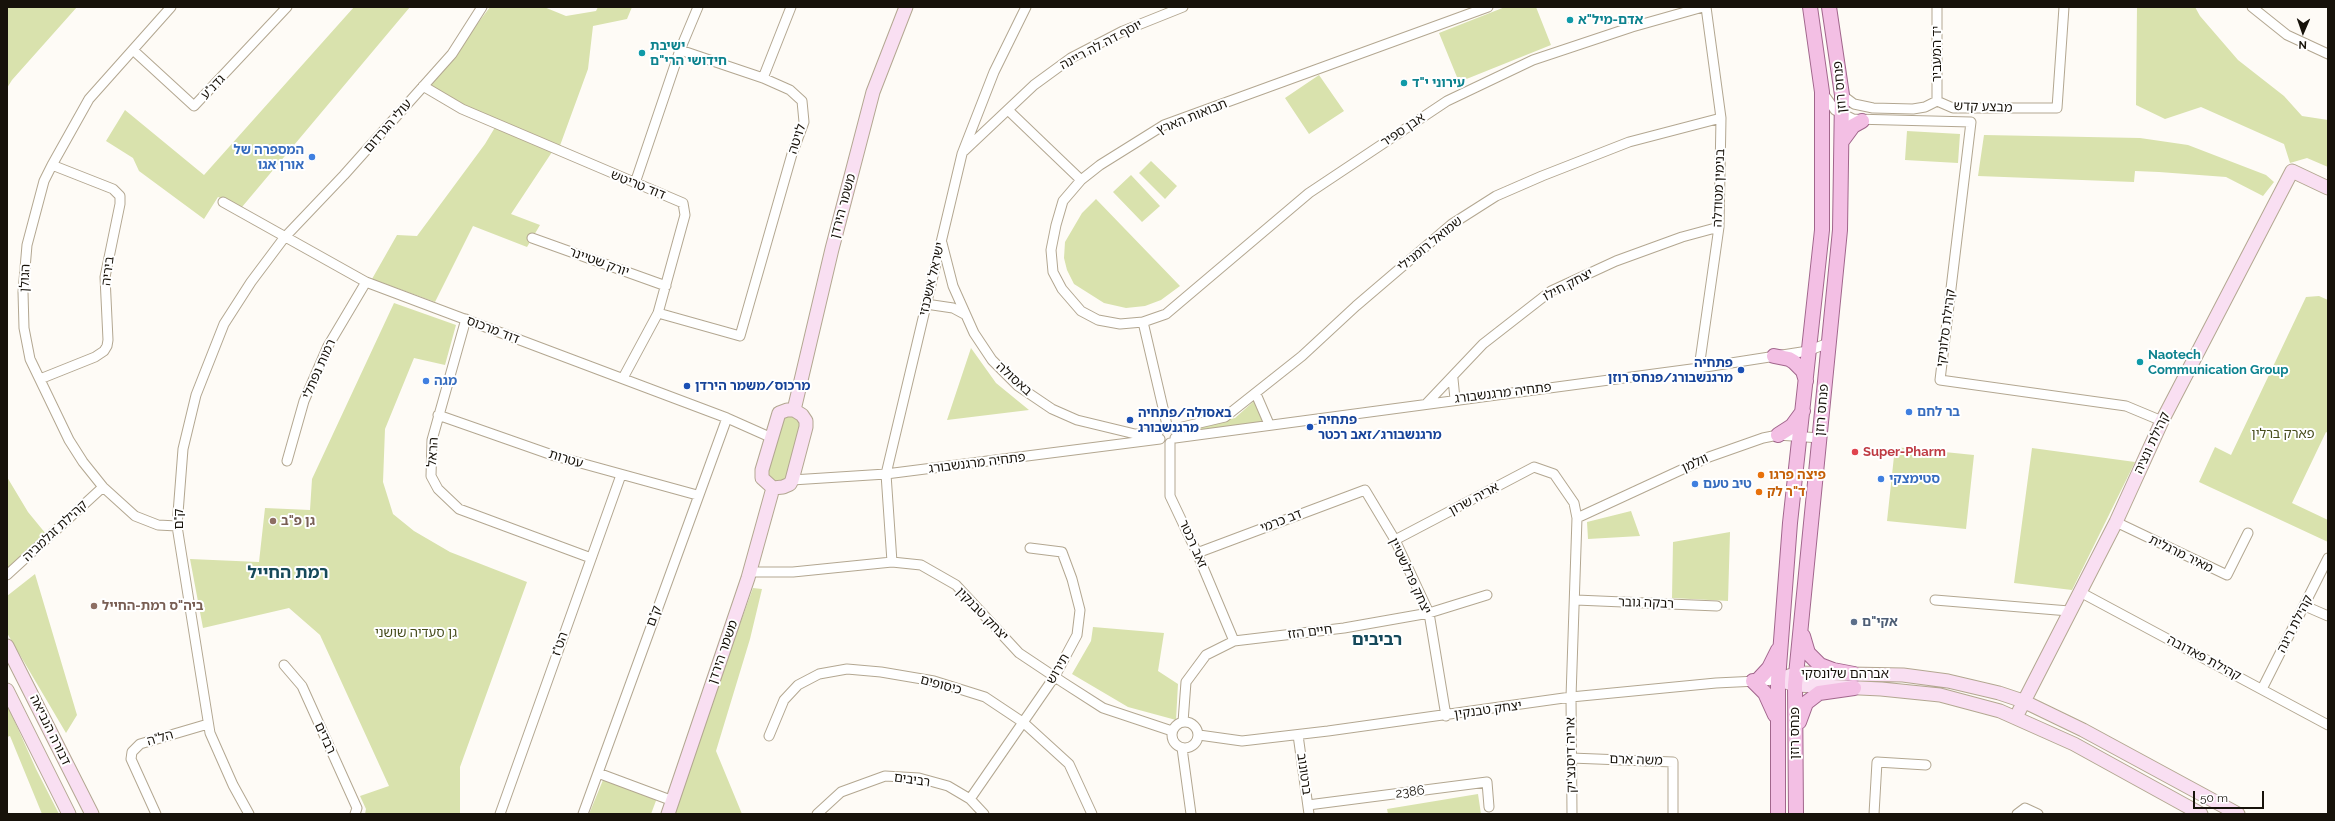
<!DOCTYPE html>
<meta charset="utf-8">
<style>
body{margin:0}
#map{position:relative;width:2335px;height:821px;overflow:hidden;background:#fefbf6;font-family:Raleway,sans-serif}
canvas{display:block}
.frame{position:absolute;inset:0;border:8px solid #17120a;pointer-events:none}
.north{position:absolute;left:2283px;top:12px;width:40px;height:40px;-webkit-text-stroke:3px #fff;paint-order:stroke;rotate:182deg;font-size:11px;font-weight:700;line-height:16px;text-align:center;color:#17120a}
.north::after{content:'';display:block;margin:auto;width:14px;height:18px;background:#17120a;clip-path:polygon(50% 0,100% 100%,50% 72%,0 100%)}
.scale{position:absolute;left:2193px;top:791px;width:71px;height:18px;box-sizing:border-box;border:2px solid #17120a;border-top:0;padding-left:5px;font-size:12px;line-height:14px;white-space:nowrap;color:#17120a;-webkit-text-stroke:3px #fff;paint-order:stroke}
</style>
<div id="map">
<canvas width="2335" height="821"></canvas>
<div class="frame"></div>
<div class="north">N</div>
<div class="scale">50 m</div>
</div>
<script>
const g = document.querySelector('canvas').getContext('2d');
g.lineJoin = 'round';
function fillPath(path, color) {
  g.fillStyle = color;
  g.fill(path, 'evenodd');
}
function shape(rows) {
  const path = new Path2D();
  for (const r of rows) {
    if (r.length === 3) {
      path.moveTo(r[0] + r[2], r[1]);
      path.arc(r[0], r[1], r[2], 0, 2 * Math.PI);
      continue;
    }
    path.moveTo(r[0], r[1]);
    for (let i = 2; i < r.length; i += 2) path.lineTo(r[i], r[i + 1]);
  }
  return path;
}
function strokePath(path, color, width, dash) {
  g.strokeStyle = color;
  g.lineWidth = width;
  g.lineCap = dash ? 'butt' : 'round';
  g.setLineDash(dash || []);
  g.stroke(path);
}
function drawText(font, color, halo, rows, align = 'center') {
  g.font = font + ' Raleway,"Noto Sans Hebrew",sans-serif';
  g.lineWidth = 4;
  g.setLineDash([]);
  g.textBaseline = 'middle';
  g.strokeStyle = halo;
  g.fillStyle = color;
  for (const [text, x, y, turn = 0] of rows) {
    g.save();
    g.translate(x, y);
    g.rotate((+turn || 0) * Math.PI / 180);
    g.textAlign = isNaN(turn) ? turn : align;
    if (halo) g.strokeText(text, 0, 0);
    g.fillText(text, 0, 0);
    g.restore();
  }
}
const green = shape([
 [7,7,77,7,12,80,7,88],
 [354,7,410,7,242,207,218,197,204,219,139,171,133,158,106,141,125,110,204,175],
 [490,7,544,7,566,16,596,11,598,7,632,7,627,19,593,26,588,69,558,151,554,149,511,214,540,225,527,247,473,226,435,302,372,279,397,235,417,236,485,144,497,124,428,89],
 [1505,7,1536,7,1551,45,1459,82,1439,33],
 [2137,7,2195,7,2200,16,2238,60,2284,96,2302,116,2328,120,2328,167,2307,158,2290,163,2284,144,2201,107,2165,119,2136,105],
 [1319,75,1344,111,1309,134,1285,98],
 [1907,131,1960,134,1958,163,1905,160],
 [1984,135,2140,138,2188,145,2266,175,2274,182,2263,196,2226,177,2159,172,2135,171,2134,182,1978,176],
 [1151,161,1177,186,1165,199,1139,173],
 [1131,175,1160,206,1142,222,1113,192],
 [1096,199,1180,286,1161,300,1145,306,1126,308,1104,303,1074,284,1067,270,1064,258,1065,242,1082,213],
 [2319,296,2328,300,2328,433,2326,432,2292,503,2328,520,2328,542,2199,482,2215,447,2231,455,2306,297],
 [394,303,456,325,445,365,414,358,385,429,383,482,393,514,414,531,450,552,527,582,460,767,460,814,365,814,366,809,360,796,389,786,320,635,289,608,203,628,190,559,259,562,265,508,310,510,312,479],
 [971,348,996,383,1029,410,947,420],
 [1254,401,1265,423,1178,435,1177,430,1235,418],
 [790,416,798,419,802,426,787,477,783,481,775,482,770,479,767,471,782,419],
 [1895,447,1974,455,1966,529,1887,521],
 [2032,448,2135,462,2072,590,2014,583],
 [7,477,28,512,46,534,7,569],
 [1631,511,1640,536,1588,539,1587,522],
 [1730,532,1728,601,1672,598,1673,542],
 [35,574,77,715,66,733,7,633,7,596],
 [753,588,762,589,750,639,716,751,742,814,671,814],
 [1093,627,1164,633,1158,671,1178,684,1176,720,1128,707,1072,674,1091,641],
 [7,704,36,769,59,814,42,814,10,736,7,737],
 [603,780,657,798,651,814,589,814],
 [1478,794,1481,814,1388,814,1387,809]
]);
const street = shape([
 [171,7,89,99,52,165,44,181,27,245,23,292,24,328,30,359,69,440,83,462,103,487,135,516,158,525,177,526],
 [1488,7,1164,125,1100,165,1081,180,1063,201,1056,225,1051,250,1053,272,1062,289,1081,311,1098,320,1120,324,1143,322,1166,314,1309,193,1447,101,1533,60,1632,27,1703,7],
 [2252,7,2287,35,2328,54],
 [133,50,194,106,287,7],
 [680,50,698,7],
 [763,78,791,7],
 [423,86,462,109,683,203,685,215,658,313,623,378],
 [1823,93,1835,110,1853,119,1971,122,1940,380,2126,406,2162,421],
 [1842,95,1854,104,1873,108,1913,109,1925,107,1937,101],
 [1937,101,1953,108,2057,108,2064,7],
 [1937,101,1937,7],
 [1008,110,1081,180],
 [964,151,1034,85,1071,58,1123,31,1183,7],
 [635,183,680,50,763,78,790,90,802,101,804,122,792,154,740,336,658,313],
 [223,202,366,282,727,418,772,438],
 [532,238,666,286],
 [942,243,953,286,974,333,992,360,1018,386,1052,409,1077,420,1135,434,1158,433],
 [926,304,953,308,966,315],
 [466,319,432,440,431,476,438,489,459,509,591,558],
 [1143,322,1167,425],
 [1699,368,1719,227,1721,118,1706,7],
 [40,379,95,357,104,351,107,346,108,340,105,277,120,204,120,196,113,189,52,165],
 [1453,379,1455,399],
 [1256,394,1269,424],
 [1427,403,1483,344,1551,291,1616,261,1682,237,1719,227],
 [438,415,555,456,697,495],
 [1174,429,1225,417,1302,356,1356,306,1452,224,1496,196,1542,176,1629,142,1721,118],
 [1175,438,1699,368,1808,351,1828,343],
 [1170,443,1170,496,1197,553,1234,641],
 [287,461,304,401,328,346,366,282],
 [792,480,886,474,1160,439],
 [1577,518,1709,457,1763,438,1778,435,1820,438],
 [2116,522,2227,575,2248,533],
 [1395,540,1534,467,1554,474,1574,503,1577,518,1571,697,1572,814],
 [1197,553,1365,490,1395,540,1429,613,1446,716],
 [892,562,886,474,962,154,994,72,1026,7],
 [750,572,793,572,892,562,921,565,956,585,1019,653,1064,683,1103,708,1172,731],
 [7,575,103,487],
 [2080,592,2328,725],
 [1576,600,1717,606],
 [1935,600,2069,611],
 [2305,606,2328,616],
 [284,665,302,686,357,808,355,814],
 [2262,689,2328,558],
 [1185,735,13],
 [1183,722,1186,682,1206,655,1234,641,1344,628,1429,613,1487,595],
 [1199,735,1242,741,1328,731,1571,697,1716,683,1778,680],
 [1298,735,1309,814],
 [769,736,784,700,798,685,819,674,847,669,881,672,934,681,985,697,1024,723,1069,764,1092,814],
 [1182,748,1191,814],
 [1571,758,1673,762,1673,814],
 [598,773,673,801],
 [970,799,1055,676,1077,635,1080,610,1072,579,1062,552,1030,548],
 [1308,805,1487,782,1489,807],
 [156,814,131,759,132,752,140,744,208,724],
 [249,814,233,785,210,733,177,526,183,449,196,395,224,324,251,282,284,238,344,175,452,54,482,7],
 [500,814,621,475],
 [583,814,727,418],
 [817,814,841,792,885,776,919,778,948,786,970,799,984,814],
 [1874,814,1877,762,1926,765],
 [2017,814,2025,808,2038,814]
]);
const secondary = shape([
 [787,410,794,410,802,415,806,421,806,427,792,480,790,484,783,487,773,488,762,478,762,470,779,413,787,410],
 [794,410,832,249,873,92,906,7],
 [7,646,92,814],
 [1778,680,1797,673,1903,675,1948,681,1999,693,2023,701,2083,730,2238,814],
 [1786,682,1795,685,1881,689,1940,695,2000,711,2074,744,2201,814],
 [7,690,69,814],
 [2016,717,2116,522,2162,421,2292,171,2328,188],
 [668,814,748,578,773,488]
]);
const primary = shape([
 [1842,141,1853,126,1862,121],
 [1774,356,1789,359,1794,362,1803,371,1806,381],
 [1778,435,1792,426,1803,411],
 [1803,636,1808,653,1820,665,1833,670,1854,674],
 [1753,681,1765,693,1775,715],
 [1757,681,1769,668,1778,650],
 [1799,722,1806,703,1819,693,1854,688],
 [1778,814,1778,680,1790,523,1822,230,1822,92,1810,7],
 [1796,814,1795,685,1840,230,1842,95,1829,7]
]);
const markers = [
 [1570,20,4,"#0f9aa8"],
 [642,53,4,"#0f9aa8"],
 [1404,83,4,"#0f9aa8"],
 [312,157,4,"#3f7fe0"],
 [2140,362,4,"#0f9aa8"],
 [1741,370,4,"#1a4fb4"],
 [426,381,4,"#3f7fe0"],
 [687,386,4,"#1a4fb4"],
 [1909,412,4,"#3f7fe0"],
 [1130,420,4,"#1a4fb4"],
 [1310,427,4,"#1a4fb4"],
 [1855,452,4,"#e0444e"],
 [1761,475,4,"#e8710a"],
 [1881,479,4,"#3f7fe0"],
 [1695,484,4,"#3f7fe0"],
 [1759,492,4,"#e8710a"],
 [273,521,4,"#8d6e63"],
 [94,606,4,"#8d6e63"],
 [1854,622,4,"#5c6f8a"]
];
const cultureNames = [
 ["אדם-מיל\"א",1578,20],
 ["ישיבת",650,46],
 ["חידושי הרי\"ם",650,61],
 ["עירוני י\"ד",1412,83],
 ["Naotech",2148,355],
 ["Communication Group",2148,370]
];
const streetNames = [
 ["יוסף דה לה ריינה",1101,45,-28],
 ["יד המעביר",1937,54,-90],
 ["גדנ\"ע",213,87,-46],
 ["פנחס רוזן",1840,87,-95],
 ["מבצע קדש",1983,107,2],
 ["תבואות הארץ",1192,117,-22],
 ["עולי הגרדום",388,126,-49],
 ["אבן ספיר",1403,130,-34],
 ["לויטה",797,139,-72],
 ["דוד טריטש",638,185,22],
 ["בנימין מטודלה",1719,188,-88],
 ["משמר הירדן",843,206,-75],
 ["שמואל רומנילי",1430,244,-39],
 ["יורק שטיינר",599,262,20],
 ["ביריה",108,271,-83],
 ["הגולן",25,278,-87],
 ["ישראל אשכנזי",932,279,-77],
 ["יצחק חילו",1568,285,-28],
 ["קהילת סלוניקי",1946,328,-83],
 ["דוד מרכוס",493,330,21],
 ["רמות נפתלי",319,369,-66],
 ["באסולה",1014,379,42],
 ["פתחיה מרגנשבורג",1503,393,-7],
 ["פנחס רוזן",1822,410,-85],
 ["קהילת ונציה",2152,443,-65],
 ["הראל",433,452,-86],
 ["עטרות",566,459,17],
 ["פתחיה מרגנשבורג",977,463,-7],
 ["וולמן",1695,463,-24],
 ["אריה שרון",1474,499,-28],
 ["ק\"ם",179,519,-90],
 ["דב כרמי",1281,521,-21],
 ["קהילת זגלמביה",55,531,-43],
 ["זאב רכטר",1193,544,66],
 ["מאיר מרגלית",2181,554,26],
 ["יצחק פרלשטיין",1410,576,65],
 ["רבקה גובר",1646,603,2],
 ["יצחק טבנקין",982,614,46],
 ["ק\"ם",654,616,-70],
 ["קהילת ריגה",2295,624,-63],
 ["חיים הזז",1310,632,-7],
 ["הט\"ז",560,644,-70],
 ["משמר הירדן",723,652,-71],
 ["קהילת פאדובה",2204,658,28],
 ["תירוש",1058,669,-60],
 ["אברהם שלונסקי",1845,674],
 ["כיסופים",941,685,15],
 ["יצחק טבנקין",1488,710,-8],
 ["דבורה הנביאה",50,730,64],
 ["פנחס רוזן",1795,733,-90],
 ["הל\"ה",160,738,-16],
 ["רבדים",325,738,65],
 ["אריה דיסנצ'יק",1571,755,-91],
 ["משה ארם",1636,760,2],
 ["ברטונוב",1304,774,82],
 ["רביבים",912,780,8],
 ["2386",1410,792,-7]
];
const shopNames = [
 ["המספרה של",304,150,"right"],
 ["אורן אגו",304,165,"right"],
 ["מגה",434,381],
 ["בר לחם",1917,412],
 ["סטימצקי",1889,479],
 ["טיב טעם",1703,484]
];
const transitNames = [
 ["פתחיה",1733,363,"right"],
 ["מרגנשבורג/פנחס רוזן",1733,378,"right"],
 ["מרכוס/משמר הירדן",695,386],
 ["באסולה/פתחיה",1138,413],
 ["מרגנשבורג",1138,428],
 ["פתחיה",1318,420],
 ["מרגנשבורג/זאב רכטר",1318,435]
];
const parkNames = [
 ["פארק ברלין",2283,434],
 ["גן סעדיה שושני",416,633]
];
const healthNames = [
 ["Super-Pharm",1863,452]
];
const foodNames = [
 ["פיצה פרגו",1769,475],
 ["ד\"ר לק",1767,492]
];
const educationNames = [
 ["גן פ\"ב",281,521],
 ["ביה\"ס רמת-החייל",102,606]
];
const serviceNames = [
 ["אקי\"ם",1862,622]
];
const districtNames = [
 ["רמת החייל",288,573],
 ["רביבים",1377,640]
];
fillPath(green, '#d9e2ad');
strokePath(street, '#b3a791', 11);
strokePath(secondary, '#b3a791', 15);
strokePath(primary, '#a1668c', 16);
strokePath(street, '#fff', 9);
strokePath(secondary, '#f9dff2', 13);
strokePath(primary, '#f3bfe4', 14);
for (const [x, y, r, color] of markers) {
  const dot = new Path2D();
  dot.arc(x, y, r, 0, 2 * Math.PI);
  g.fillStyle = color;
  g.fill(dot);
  strokePath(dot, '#fff', 1.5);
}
drawText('bold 13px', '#0d838f', '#fff', cultureNames, 'left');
drawText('13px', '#17120a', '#fff', streetNames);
drawText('bold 13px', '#366cbe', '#fff', shopNames, 'left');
drawText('bold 13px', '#164399', '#fff', transitNames, 'left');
drawText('13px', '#464c1b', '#fff', parkNames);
drawText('bold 13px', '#be3a42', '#fff', healthNames, 'left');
drawText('bold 13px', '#c56008', '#fff', foodNames, 'left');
drawText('bold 13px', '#785e54', '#fff', educationNames, 'left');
drawText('bold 13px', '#4e5e75', '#fff', serviceNames, 'left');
drawText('bold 17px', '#16495a', '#fff', districtNames);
</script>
